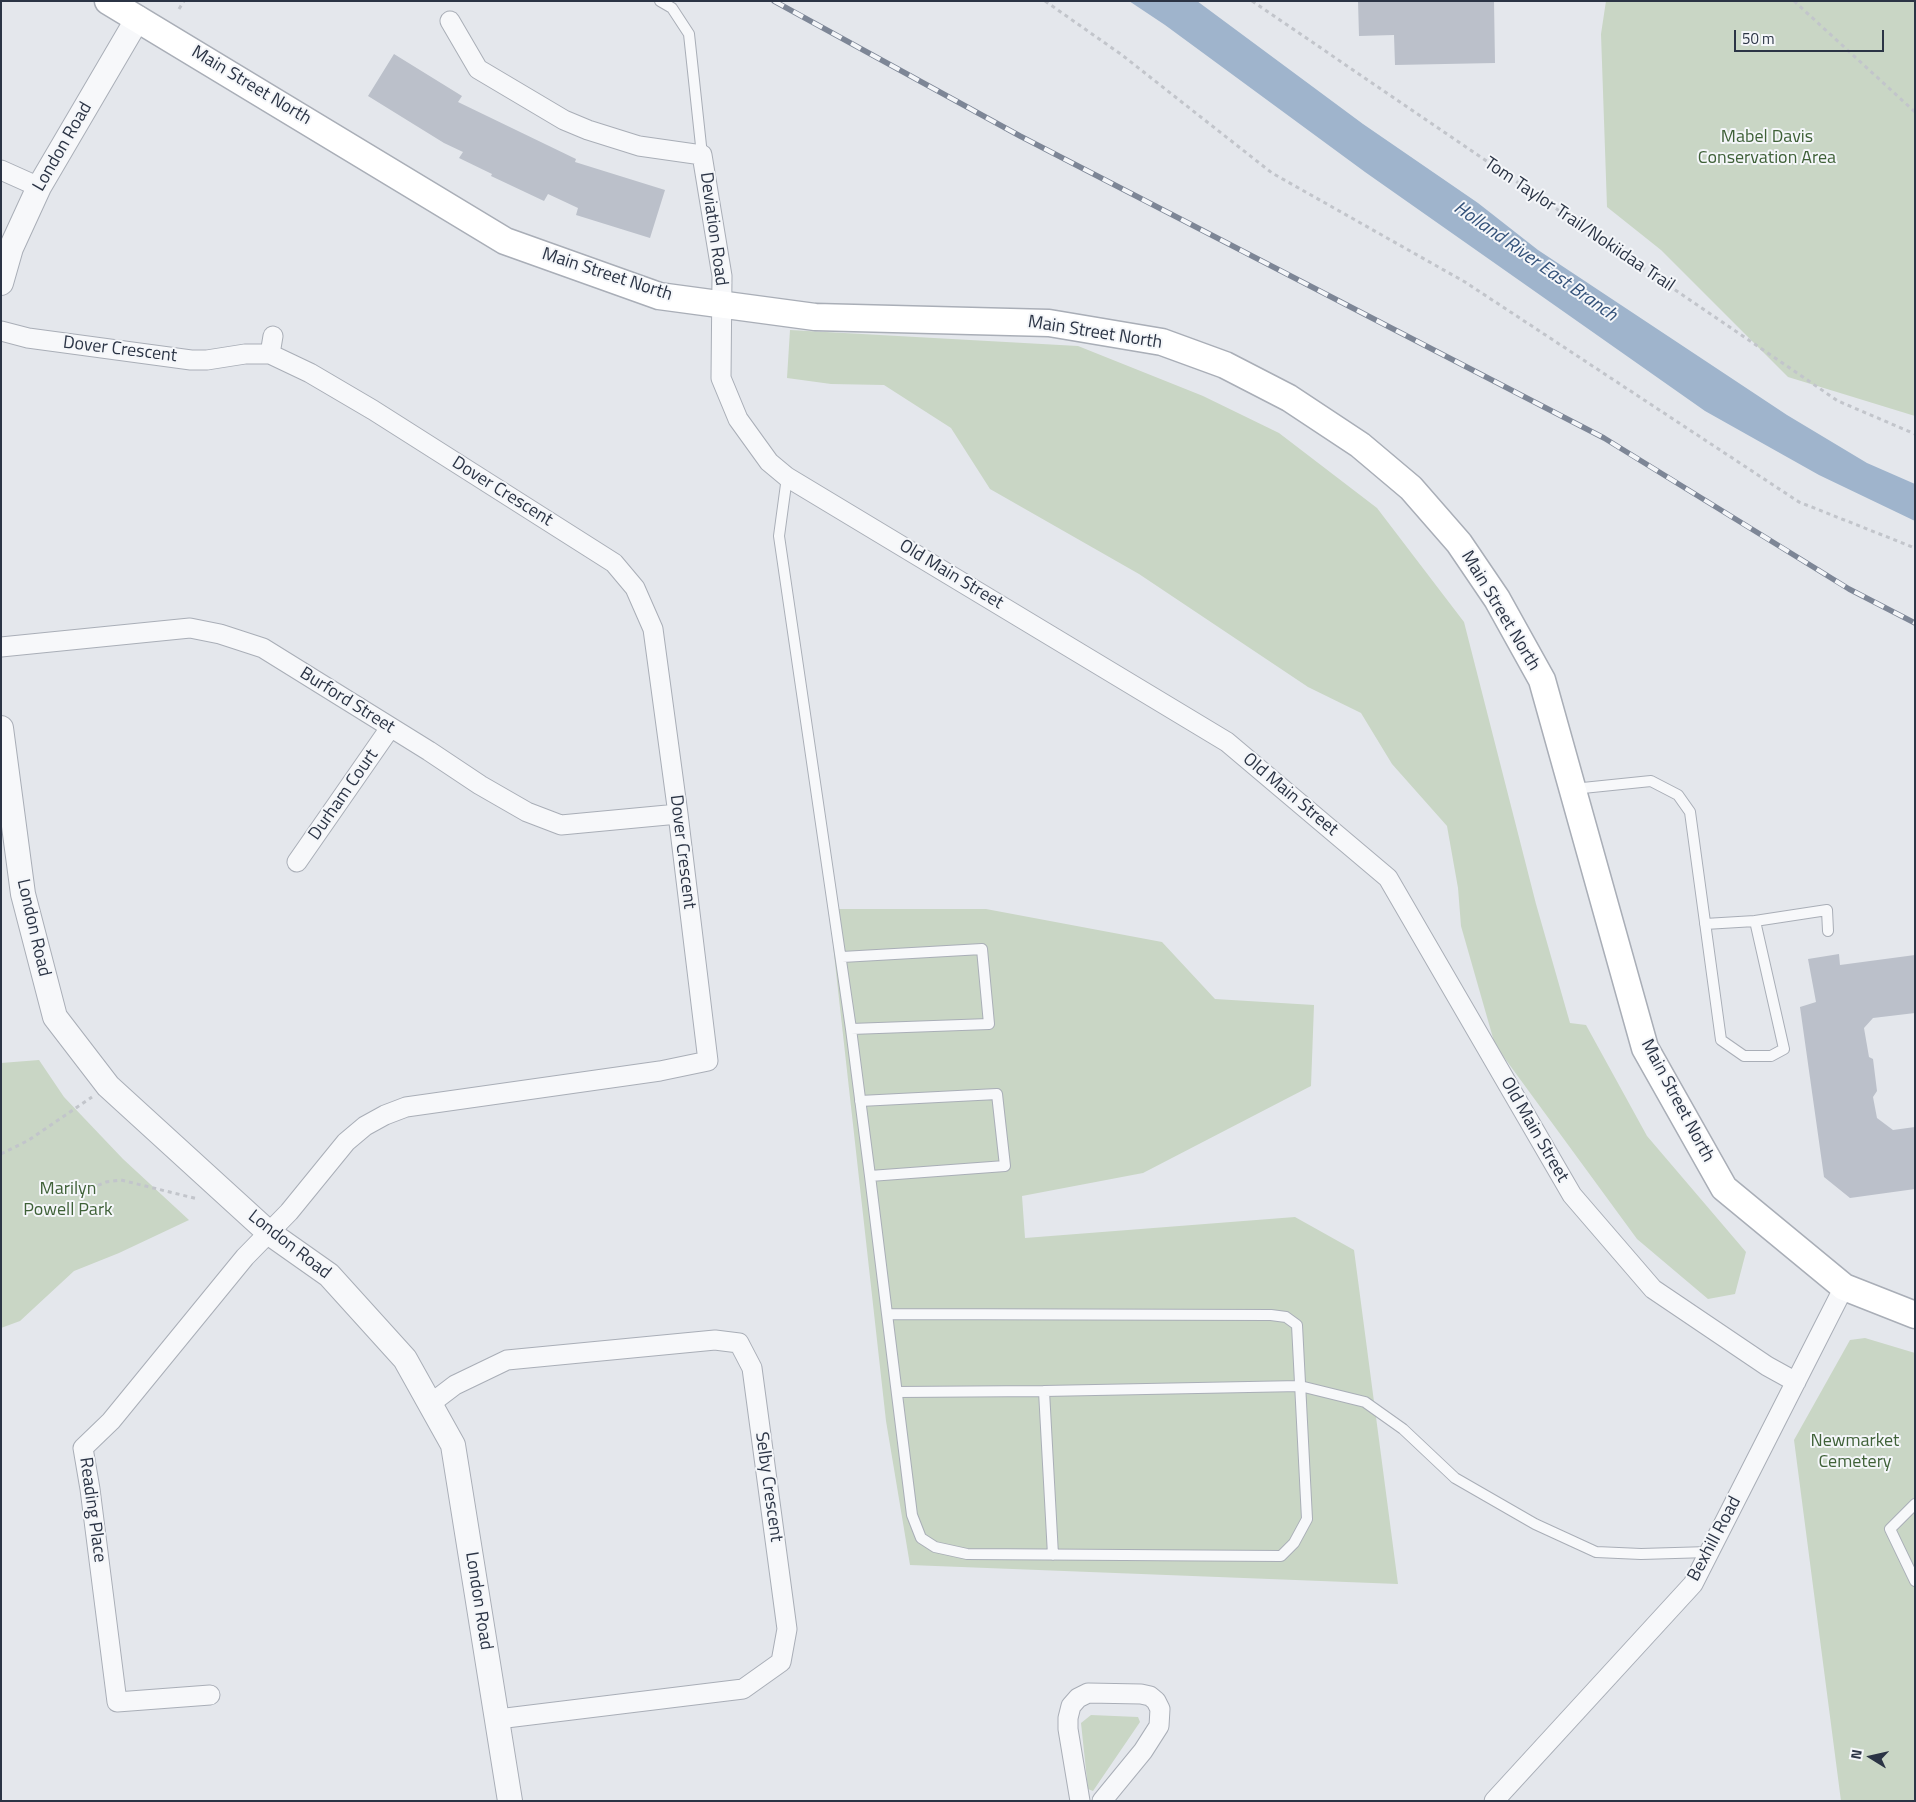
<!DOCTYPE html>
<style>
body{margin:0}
#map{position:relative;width:1916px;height:1802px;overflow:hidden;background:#e4e7ec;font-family:"Titillium Web",sans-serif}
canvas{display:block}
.frame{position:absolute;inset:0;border:2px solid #2b3445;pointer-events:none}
.north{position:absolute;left:1846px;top:1732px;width:50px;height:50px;-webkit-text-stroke:4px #f4f6f9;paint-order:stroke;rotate:280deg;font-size:14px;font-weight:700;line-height:20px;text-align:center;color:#2b3445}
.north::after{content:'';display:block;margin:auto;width:18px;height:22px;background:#2b3445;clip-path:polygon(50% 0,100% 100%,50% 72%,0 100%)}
.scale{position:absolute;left:1734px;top:30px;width:150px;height:22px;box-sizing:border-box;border:2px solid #2b3445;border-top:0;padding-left:6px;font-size:15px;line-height:18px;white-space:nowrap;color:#2b3445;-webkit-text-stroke:4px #f4f6f9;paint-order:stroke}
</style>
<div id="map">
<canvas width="1916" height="1802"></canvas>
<div class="frame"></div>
<div class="north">N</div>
<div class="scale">50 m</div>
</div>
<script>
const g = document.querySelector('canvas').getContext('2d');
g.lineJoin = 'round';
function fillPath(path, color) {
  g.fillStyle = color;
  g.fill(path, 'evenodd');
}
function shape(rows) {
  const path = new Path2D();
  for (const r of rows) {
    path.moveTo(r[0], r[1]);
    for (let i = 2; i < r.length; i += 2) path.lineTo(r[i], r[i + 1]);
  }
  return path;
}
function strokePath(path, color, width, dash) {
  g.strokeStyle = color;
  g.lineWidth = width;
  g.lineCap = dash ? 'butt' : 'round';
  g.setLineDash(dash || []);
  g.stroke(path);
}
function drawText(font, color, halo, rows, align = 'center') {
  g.font = font + ' "Titillium Web",sans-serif';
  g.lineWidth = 4;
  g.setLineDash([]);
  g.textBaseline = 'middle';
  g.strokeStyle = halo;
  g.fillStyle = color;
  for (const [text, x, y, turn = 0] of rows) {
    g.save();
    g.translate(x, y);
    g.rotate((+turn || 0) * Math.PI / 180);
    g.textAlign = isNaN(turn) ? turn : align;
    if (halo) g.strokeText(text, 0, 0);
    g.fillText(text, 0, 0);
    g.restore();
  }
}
const green = shape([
 [1606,1,1915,1,1915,416,1788,377,1661,250,1607,207,1601,34],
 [790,330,1078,346,1203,396,1279,433,1377,508,1464,622,1536,904,1570,1023,1586,1025,1647,1136,1746,1252,1735,1294,1708,1299,1637,1239,1495,1045,1461,926,1458,888,1447,826,1392,764,1361,713,1308,687,1139,574,990,489,951,428,884,385,831,384,787,378],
 [829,909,986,909,1162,942,1215,999,1314,1005,1311,1086,1143,1173,1022,1196,1025,1238,1295,1217,1354,1250,1398,1584,910,1565,886,1421],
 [39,1060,64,1097,123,1159,189,1220,119,1253,74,1271,20,1321,1,1328,1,1063],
 [1865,1338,1915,1353,1915,1801,1841,1801,1794,1440,1850,1340],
 [1091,1715,1138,1717,1140,1722,1093,1791,1088,1789,1081,1723]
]);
const water = shape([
 [1129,1,1197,1,1363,124,1478,203,1538,250,1787,415,1867,463,1915,484,1915,521,1819,475,1705,411,1365,172,1165,25]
]);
const building = shape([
 [1358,1,1494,1,1495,63,1395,65,1394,35,1359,36],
 [394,54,462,96,458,102,576,159,575,162,665,190,650,238,576,215,578,208,548,194,544,201,491,176,492,174,459,158,463,152,444,143,368,96],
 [1839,954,1840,965,1915,955,1915,1013,1873,1018,1864,1028,1869,1057,1873,1059,1877,1091,1873,1097,1877,1118,1893,1130,1915,1127,1915,1189,1850,1198,1824,1177,1800,1007,1816,1002,1808,959]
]);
const path = shape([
 [1045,1,1122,55,1272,173,1465,282,1799,502,1915,548],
 [1252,1,1838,401,1915,434],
 [1794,1,1915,112],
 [179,9,184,1],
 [1,1154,29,1140,92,1097],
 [76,1195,106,1182,121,1180,198,1199]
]);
const service = shape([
 [660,1,672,8,689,34,702,155],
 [787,477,779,536,851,1029,870,1176,887,1314,912,1515,921,1538,935,1547,967,1554,1281,1556,1294,1543,1307,1519,1297,1325,1286,1317,1271,1315,887,1314],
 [1573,789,1651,781,1678,795,1690,812,1721,1040,1744,1056,1771,1056,1784,1049,1755,921],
 [1705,924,1755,921,1827,910,1828,931],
 [842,957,982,949,989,1024,851,1029],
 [860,1101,997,1094,1005,1166,870,1176],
 [1044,1391,1053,1555],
 [897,1392,1044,1391,1300,1386,1365,1402,1403,1429,1455,1478,1535,1524,1596,1552,1641,1554,1709,1552],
 [1915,1504,1890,1529,1915,1581]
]);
const minor = shape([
 [450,21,478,69,564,120,588,130,639,146,702,155,722,276,721,378,738,419,769,462,787,477,1227,742,1388,878,1572,1195,1653,1289,1767,1366,1796,1382],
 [1,170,39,187],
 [1,331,28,338,191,360,207,360,245,354,270,354,310,373,373,410,614,563,635,588,653,629,678,814,708,1061,660,1071,406,1107,385,1115,365,1126,346,1142,289,1212,245,1257,111,1421,83,1448,90,1489,117,1702,210,1695],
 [270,354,273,336],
 [1,647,190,628,220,634,263,648,429,751,480,785,527,812,561,825,678,814],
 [297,862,390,728],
 [430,1404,455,1385,507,1360,715,1340,739,1343,752,1368,787,1629,781,1662,743,1689,498,1719],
 [1080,1801,1068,1729,1068,1718,1071,1706,1078,1698,1088,1693,1141,1694,1150,1696,1156,1701,1160,1709,1159,1726,1143,1751,1102,1801],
 [1494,1801,1693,1584,1844,1287]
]);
const tertiary = shape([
 [1,283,11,248,39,187,138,18],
 [1,728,23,894,55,1017,108,1086,268,1232,329,1275,405,1359,453,1445,510,1801]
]);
const secondary = shape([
 [108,1,505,241,659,296,815,317,1049,323,1162,342,1225,365,1289,398,1360,445,1411,488,1459,543,1497,599,1542,680,1645,1048,1724,1188,1844,1287,1915,1315]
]);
const rail = shape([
 [774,1,1020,136,1604,438,1849,589,1915,623]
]);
const streetNames = [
 ["Main Street North",251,86,31],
 ["London Road",63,147,-60],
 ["Tom Taylor Trail/Nokiidaa Trail",1579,225,34],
 ["Deviation Road",713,229,82],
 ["Main Street North",607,275,18],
 ["Main Street North",1095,333,9],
 ["Dover Crescent",120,350,7],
 ["Dover Crescent",502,492,32],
 ["Old Main Street",951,575,31],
 ["Main Street North",1500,611,59],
 ["Burford Street",347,701,32],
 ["Durham Court",344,795,-55],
 ["Old Main Street",1290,795,40],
 ["Dover Crescent",682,852,83],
 ["London Road",33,928,77],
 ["Main Street North",1677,1101,62],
 ["Old Main Street",1534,1130,60],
 ["London Road",289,1245,38],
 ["Selby Crescent",768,1487,82],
 ["Reading Place",92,1510,82],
 ["Bexhill Road",1715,1539,-62],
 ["London Road",478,1601,81]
];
const parkNames = [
 ["Mabel Davis",1767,138],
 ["Conservation Area",1767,159],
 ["Marilyn",68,1190],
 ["Powell Park",68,1211],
 ["Newmarket",1855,1442],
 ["Cemetery",1855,1463]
];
const waterNames = [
 ["Holland River East Branch",1535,262,35]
];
fillPath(green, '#c9d6c5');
fillPath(water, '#9fb4cc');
fillPath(building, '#bbc0ca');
strokePath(service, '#a9aeb7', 12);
strokePath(minor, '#a9aeb7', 21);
strokePath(tertiary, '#a9aeb7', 26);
strokePath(secondary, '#a9aeb7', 29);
strokePath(path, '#c2c5cb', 3, [4, 4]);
strokePath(service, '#f7f8fa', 10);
strokePath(minor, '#f7f8fa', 19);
strokePath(tertiary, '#f7f8fa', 24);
strokePath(secondary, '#fff', 26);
strokePath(rail, '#7d8696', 5.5);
strokePath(rail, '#f4f6f9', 4, [11]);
drawText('18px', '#2b3445', '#f4f6f9', streetNames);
drawText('18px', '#3f6138', '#f4f6f9', parkNames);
drawText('italic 19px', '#34527a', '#f4f6f9', waterNames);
</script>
